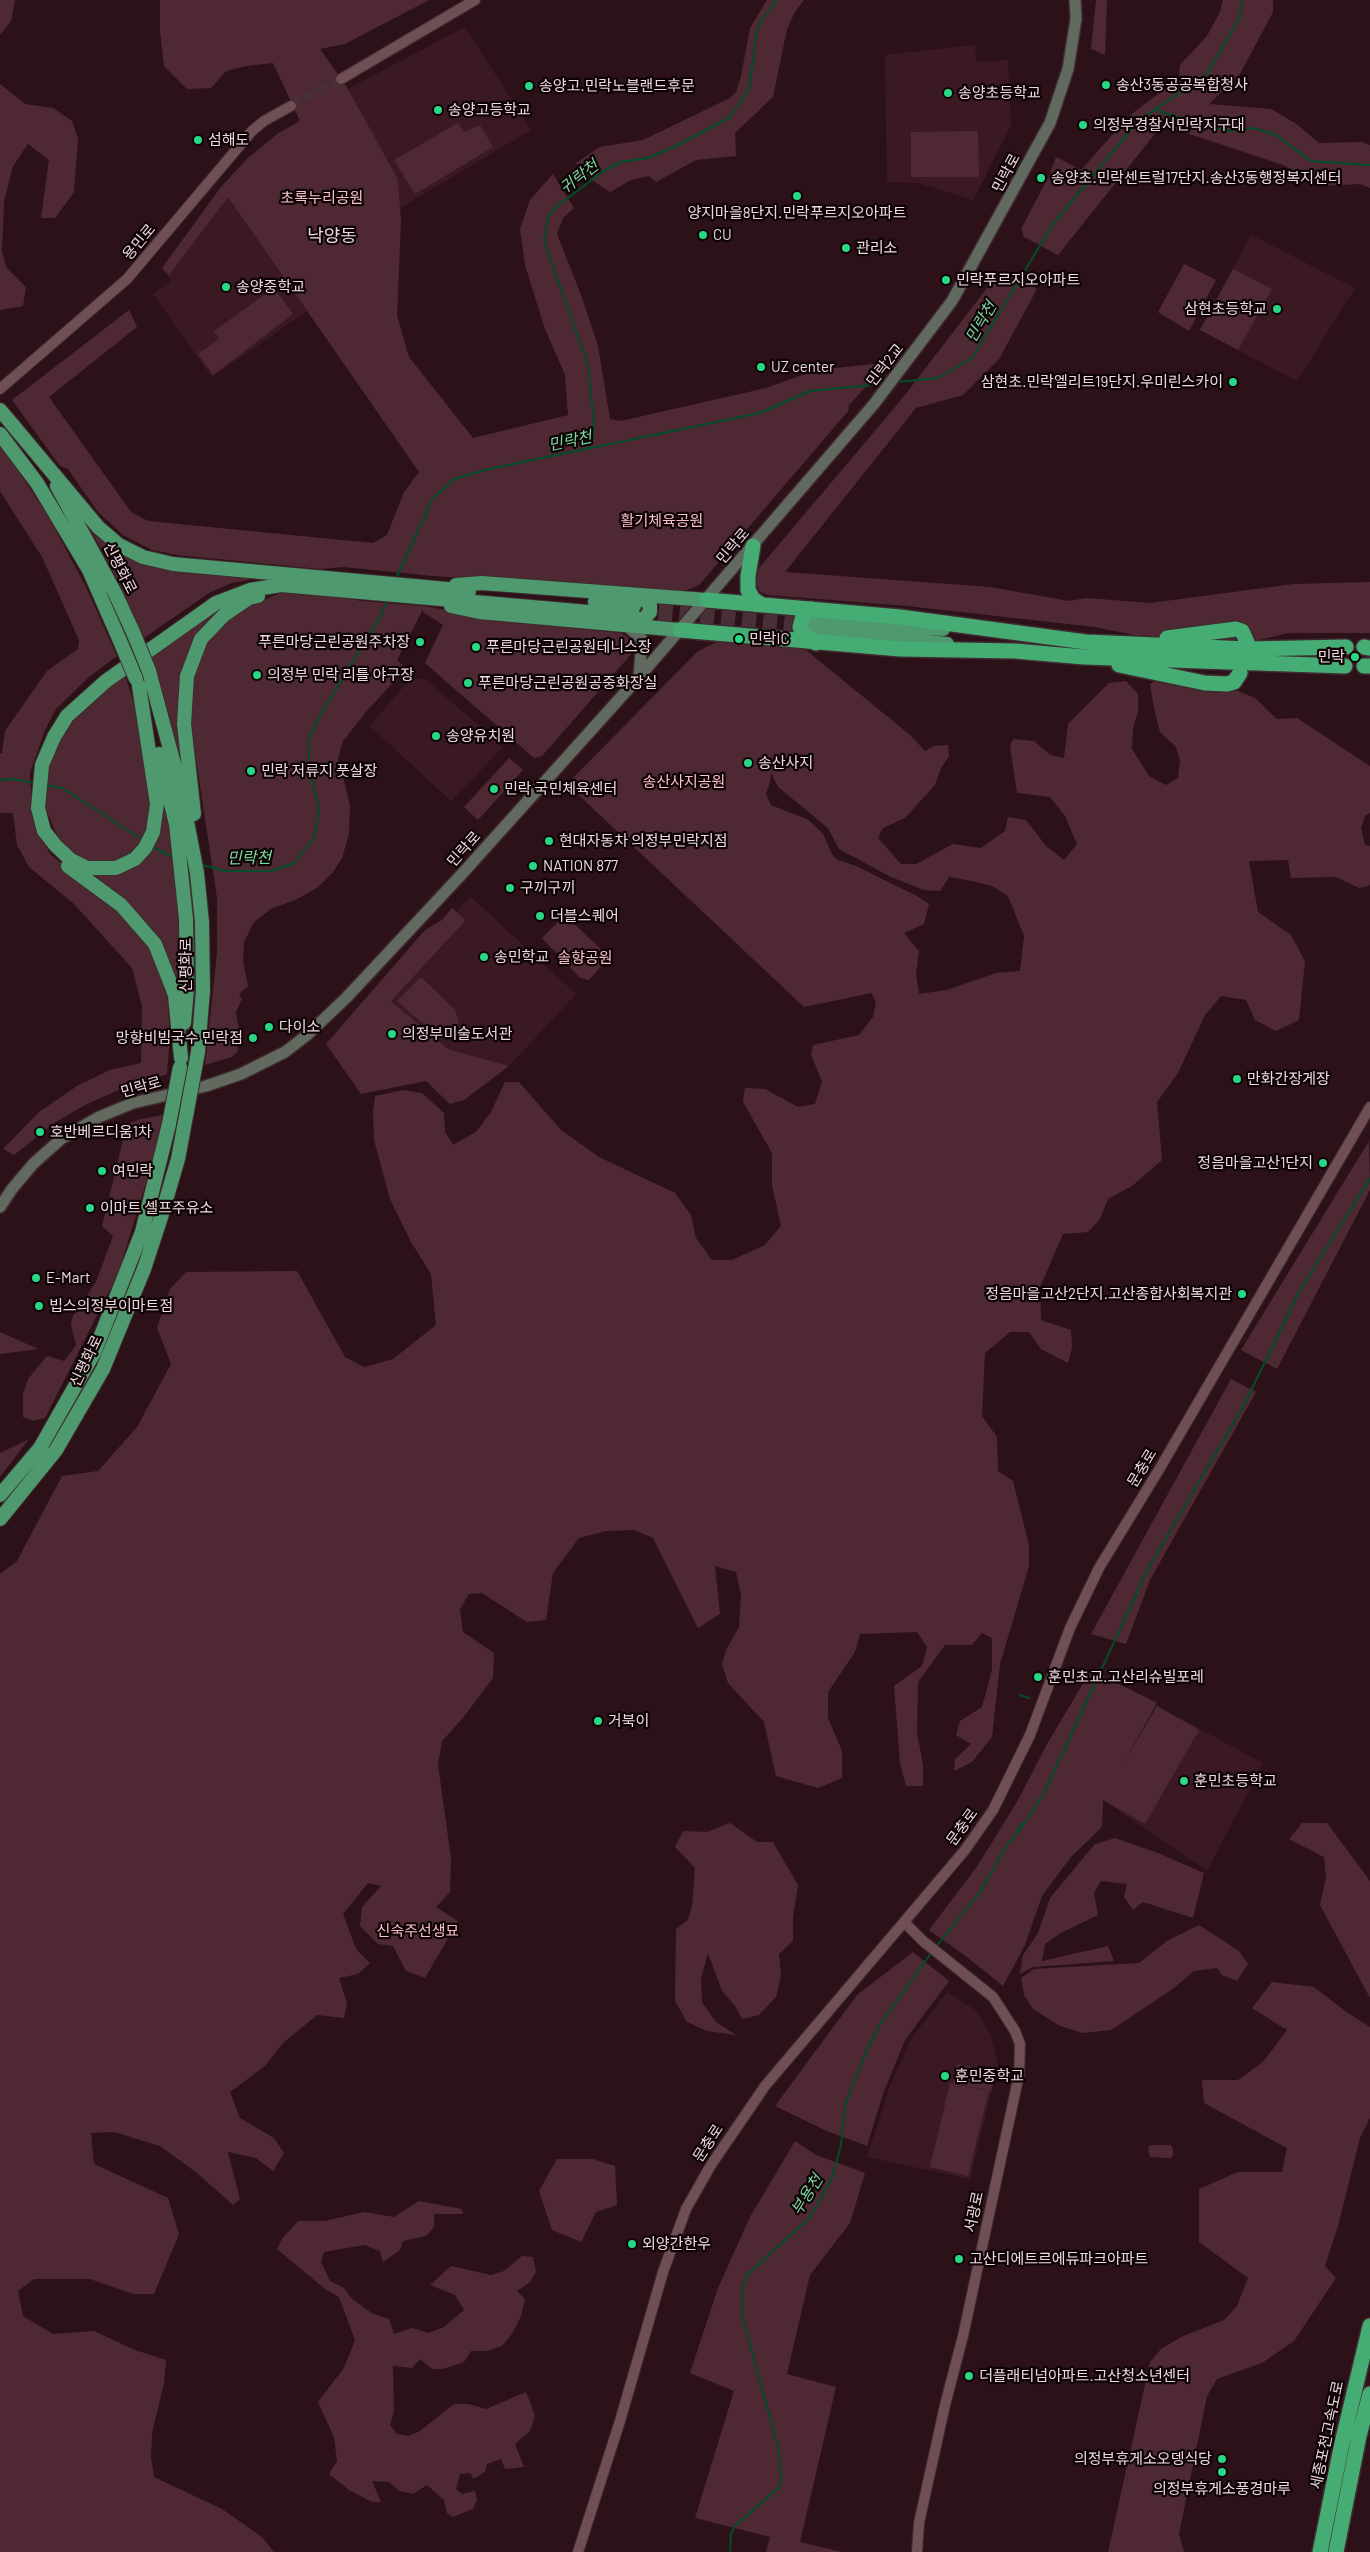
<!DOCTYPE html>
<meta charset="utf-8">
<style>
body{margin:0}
canvas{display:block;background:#2c1119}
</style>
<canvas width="1370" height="2552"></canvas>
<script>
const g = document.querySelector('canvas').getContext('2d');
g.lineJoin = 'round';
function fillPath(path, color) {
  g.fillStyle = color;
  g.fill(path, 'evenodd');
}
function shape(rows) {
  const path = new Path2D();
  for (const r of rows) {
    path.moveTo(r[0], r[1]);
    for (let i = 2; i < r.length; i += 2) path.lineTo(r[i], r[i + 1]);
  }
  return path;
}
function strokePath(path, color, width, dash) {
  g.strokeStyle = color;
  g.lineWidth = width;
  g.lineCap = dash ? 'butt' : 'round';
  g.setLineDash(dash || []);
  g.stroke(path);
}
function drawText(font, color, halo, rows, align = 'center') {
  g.font = font + ' Barlow,"Noto Sans KR",sans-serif';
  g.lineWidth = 4.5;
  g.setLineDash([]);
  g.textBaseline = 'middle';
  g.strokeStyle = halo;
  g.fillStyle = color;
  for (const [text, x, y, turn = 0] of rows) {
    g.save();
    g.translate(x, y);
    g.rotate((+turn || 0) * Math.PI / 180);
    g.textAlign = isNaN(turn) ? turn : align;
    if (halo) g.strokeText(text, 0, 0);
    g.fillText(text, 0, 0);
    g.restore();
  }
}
const built = shape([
 [465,27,531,130,400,208,398,179,348,89],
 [975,45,976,62,1008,60,1011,125,973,200,918,183,887,182,885,55],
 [221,187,307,311,212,377,153,294,171,281,162,268],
 [1251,235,1355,288,1297,381,1200,330],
 [424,678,503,747,451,801,370,726,404,686,414,679],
 [471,897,576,994,509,1066,448,1049,391,1001,466,920,457,910],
 [1157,1706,1263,1763,1207,1871,1103,1800],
 [947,1992,975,2010,990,2033,998,2065,970,2179,867,2157,890,2086,911,2039]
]);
const green = shape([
 [0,0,15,0,11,21,0,35],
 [160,0,429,0,345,44,320,49,348,89,398,179,401,220,397,316,409,357,473,438,568,415,565,375,545,329,525,265,520,229,530,200,553,174,574,208,563,218,557,234,581,295,598,346,610,419,621,421,766,388,817,370,874,364,884,367,848,406,849,410,699,585,687,590,673,591,433,576,344,567,320,569,177,555,152,550,123,535,98,512,68,469,60,466,12,400,129,310,137,327,49,397,131,512,148,521,373,543,387,535,404,492,419,472,228,197,169,275,162,268,221,187,248,158,277,134,300,121,273,63,246,66,226,71,211,88,187,89,164,66,160,31],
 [767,0,804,0,795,12,787,29,773,97,735,133,736,156,696,160,656,182,649,176,631,180,610,192,592,180,576,163,600,147,643,140,730,98,736,92,741,76,750,28],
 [1096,0,1107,0,1105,55,1091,49],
 [1223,0,1273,0,1273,12,1240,74,1209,104,1271,109,1295,123,1319,143,1362,142,1370,145,1370,188,1360,184,1323,186,1283,165,1162,125,1058,255,1024,237,1021,229,1049,176,1056,157,1081,170,1129,116,1179,78,1180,65,1207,36,1220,12],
 [0,84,25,104,53,108,72,121,78,139,74,192,55,218,41,218,49,160,28,144,13,166,4,201,2,251,6,267,26,287,23,306,0,310],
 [458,123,464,132,480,125,493,147,415,194,394,160],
 [978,131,979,177,911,177,911,132],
 [1184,264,1216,280,1189,331,1158,312],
 [1233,269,1272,289,1238,350,1200,330],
 [1004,273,1037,289,999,359,963,395,916,408,785,572,990,587,1069,601,1087,598,1150,603,1294,584,1370,582,1370,633,1288,633,1255,641,1154,639,1095,627,907,606,768,595,760,592,756,584,759,568,901,400,997,275],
 [274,288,293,314,213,375,198,354,219,339,214,331],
 [0,443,48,516,85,585,117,656,89,677,56,709,45,730,30,773,33,821,50,854,112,905,143,936,157,959,167,987,170,1036,167,1074,123,1088,85,1105,54,1123,14,1155,3,1149,39,1112,77,1086,110,1070,141,1063,142,1006,132,968,74,904,29,867,17,845,13,813,0,813,0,753,2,753,5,731,47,671,78,649,79,640,42,557,0,491],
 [82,514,118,547,263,577,232,583,209,593,144,638,120,585],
 [283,592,319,592,361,601,424,606,518,623,621,633,630,639,633,652,542,756,534,758,425,663,443,625,423,612,423,609,397,660,406,668,366,712,343,741,338,758,350,805,349,834,342,858,333,872,318,887,297,899,271,909,254,922,244,942,243,961,248,986,239,994,242,999,236,1012,238,1026,243,1030,238,1033,241,1038,237,1040,238,1051,232,1057,205,1065,217,953,217,898,191,726,191,682,202,647,231,613],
 [239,597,195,640,182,666,178,693,181,761,178,763,147,658,153,649],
 [723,639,801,646,910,735,925,751,934,746,948,745,949,756,941,768,935,785,905,818,883,828,878,838,901,864,916,864,953,844,981,848,1005,831,1008,817,1026,820,1046,846,1064,860,1077,844,1065,816,1050,797,1017,793,1010,746,1013,739,1034,741,1050,755,1064,758,1068,724,1109,683,1126,681,1138,694,1138,712,1133,728,1132,749,1149,776,1166,785,1178,778,1180,761,1176,747,1160,732,1154,708,1150,684,1161,678,1226,686,1255,698,1277,719,1297,718,1370,766,1370,813,1365,816,1361,828,1365,845,1370,846,1370,885,1359,888,1336,877,1291,878,1288,860,1249,861,1258,912,1291,935,1305,961,1299,1020,1276,1031,1255,1020,1246,1000,1221,996,1205,1015,1178,1073,1157,1102,1162,1160,1132,1186,1108,1199,1100,1219,1088,1232,1063,1234,1040,1287,1041,1320,1071,1330,1072,1348,1068,1363,1041,1349,1029,1332,1010,1332,985,1353,982,1416,997,1437,998,1471,1013,1481,1029,1545,1029,1566,1000,1664,992,1737,972,1762,954,1771,955,1759,971,1744,956,1735,960,1721,982,1707,992,1670,992,1638,982,1633,972,1645,945,1645,918,1682,917,1732,923,1765,923,1786,906,1786,900,1763,894,1686,922,1666,927,1647,917,1632,860,1634,855,1652,828,1692,828,1718,842,1751,842,1778,818,1788,776,1776,764,1722,728,1683,722,1664,726,1650,739,1627,741,1595,736,1572,715,1566,720,1614,698,1628,653,1538,634,1530,606,1531,579,1538,553,1573,546,1620,527,1622,482,1593,469,1594,460,1609,463,1632,494,1653,493,1678,462,1719,442,1741,438,1765,451,1858,450,1892,436,1907,458,1921,425,1978,406,1971,393,1946,378,1944,360,1926,362,1907,381,1886,368,1883,343,1914,356,1949,370,1963,358,1974,339,1978,347,2003,344,2018,317,2015,283,2043,265,2066,230,2092,240,2118,274,2138,284,2153,273,2171,256,2158,228,2152,240,2199,233,2205,197,2173,160,2146,114,2132,91,2133,94,2164,168,2198,179,2234,154,2294,133,2294,90,2279,34,2279,18,2291,23,2316,53,2334,94,2331,135,2350,166,2360,164,2383,152,2433,151,2457,154,2477,222,2509,262,2537,274,2552,0,2552,0,1574,17,1561,62,1476,98,1471,137,1427,171,1364,157,1328,170,1289,186,1272,297,1271,345,1357,364,1367,393,1359,436,1325,431,1274,411,1242,390,1199,374,1140,373,1112,375,1096,403,1090,422,1093,444,1113,445,1132,453,1145,476,1132,491,1112,505,1082,519,1082,561,1130,599,1157,675,1193,691,1215,696,1238,712,1260,732,1260,765,1245,781,1226,772,1185,772,1153,743,1102,745,1088,765,1089,798,1107,815,1104,822,1082,811,1054,813,1045,859,1035,873,1017,876,1002,871,993,804,1007,567,784,698,651],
 [771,772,778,787,828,828,839,849,891,877,924,890,940,891,949,877,967,880,992,886,1008,896,1024,936,1020,971,996,973,947,990,919,994,916,974,919,951,904,933,924,924,929,904,917,896,856,866,838,860,833,856,823,834,809,820,771,805,766,794,770,782],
 [124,672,147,742,152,820,142,846,125,860,111,864,98,863,87,860,71,851,57,835,46,809,44,792,47,771,54,747,75,715],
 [509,758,523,770,478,820,464,807],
 [163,787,167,802,181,917,181,1000,173,973,112,890,87,869,148,853],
 [452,908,466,920,391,1001,448,1049,509,1066,464,1100,450,1104,426,1081,361,1094,326,1044,425,930,442,920],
 [565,915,607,955,608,959,589,980,580,978,542,938],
 [421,977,455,1010,459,1021,456,1029,441,1039,397,1001],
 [163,1115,152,1163,118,1274,45,1418,33,1421,23,1417,23,1394,28,1379,47,1356,64,1361,76,1345,71,1325,73,1316,96,1282,113,1236,102,1226,127,1124,141,1119],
 [1369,1141,1370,1190,1277,1369,1241,1350],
 [0,1332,38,1349,0,1354],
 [1231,1379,1256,1392,1150,1580,1126,1644,1091,1634],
 [29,1439,0,1477,0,1453],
 [1091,1670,1157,1703,1122,1766,1157,1706,1199,1730,1145,1824,1103,1800,1102,1827,1071,1857,1042,1896,1025,1945,1003,1986,967,1957,929,1930,976,1868,1017,1802,1046,1746],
 [730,1823,757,1842,773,1842,798,1885,793,1917,793,1941,779,1954,781,1975,776,1997,759,2015,742,2019,735,2006,722,1991,708,1953,701,1978,702,2002,716,2022,736,2035,707,2031,687,2022,675,2001,676,1929,688,1920,692,1906,695,1868,675,1847,683,1831,707,1832],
 [1302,1823,1327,1823,1370,1881,1370,1998,1320,1905,1326,1878,1324,1857,1289,1839],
 [1115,1838,1158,1853,1204,1873,1193,1918,1143,1902,1133,1910,1124,1897,1127,1884,1101,1881,1094,1893,1098,1915,1061,1933,1045,1944,1042,1961,1108,1946,1114,1961,1033,1967,1020,1974,1023,1955,1038,1933,1050,1898,1095,1844],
 [1199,1925,1239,1951,1248,1964,1237,1981,1222,1975,1217,1968,1194,1971,1174,1988,1111,2030,1083,2033,1060,2026,1033,2009,1024,1995,1021,1978,1034,1969,1139,1963,1167,1941],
 [913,1952,949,1981,905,2040,883,2094,867,2146,827,2131,775,2106,857,1995],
 [1272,1982,1314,1987,1345,2011,1370,2027,1370,2118,1360,2138,1338,2226,1325,2266,1336,2278,1294,2341,1262,2363,1217,2379,1207,2396,1179,2534,1184,2552,1108,2552,1150,2362,1161,2349,1181,2337,1224,2320,1237,2306,1248,2278,1199,2242,1199,2189,1238,2172,1282,2172,1287,2148,1204,2103,1202,2080,1238,2080,1263,2062,1287,2030,1252,2008],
 [957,2064,995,2072,991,2091,953,2083],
 [950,2083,989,2091,968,2176,930,2167],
 [795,2141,816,2155,865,2173,850,2223,810,2275,787,2374,836,2387,800,2542,842,2552,766,2552,770,2537,695,2518,734,2391,690,2373,718,2288,750,2217],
 [1152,2145,1170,2145,1173,2148,1173,2155,1171,2158,1150,2157,1148,2147],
 [557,2159,593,2159,615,2166,617,2205,596,2212,581,2242,552,2230,539,2191],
 [419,2201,462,2209,463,2214,434,2214,434,2227,426,2236,403,2241,400,2250,383,2262,380,2251,364,2245,324,2252,321,2262,330,2281,344,2288,352,2299,373,2314,389,2319,394,2334,412,2328,429,2333,444,2327,464,2310,455,2295,430,2285,451,2266,491,2275,504,2271,522,2256,533,2257,536,2272,530,2282,517,2291,525,2299,521,2316,512,2334,502,2346,487,2351,471,2351,464,2362,443,2369,432,2369,420,2359,412,2368,393,2366,394,2411,390,2425,397,2434,408,2436,420,2431,454,2404,468,2404,486,2409,526,2392,530,2402,535,2416,530,2431,515,2444,524,2467,505,2469,501,2459,487,2464,485,2472,474,2479,470,2473,460,2474,456,2489,462,2494,475,2491,477,2500,473,2509,453,2517,447,2513,444,2500,427,2485,413,2494,400,2491,389,2482,372,2481,381,2502,372,2502,349,2490,329,2474,337,2461,334,2437,318,2402,344,2368,355,2340,339,2297,325,2289,277,2249,282,2239,298,2221,325,2221,364,2212,394,2217]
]);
const stream = shape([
 [1155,110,1227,131,1254,128,1276,135,1311,161,1370,165],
 [897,382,938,378,972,358,1053,224,1138,121,1207,74,1240,17,1242,0],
 [587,449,593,439,594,424,588,365,546,247,544,240,548,217,557,206,605,170,621,162,648,158,674,147,729,118,749,90,757,31,761,21,777,0],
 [396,579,433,498,454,479,489,469,760,413,810,391,883,384],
 [0,780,12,779,36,783],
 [45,785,62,788,143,840],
 [153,847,173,857],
 [202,865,225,871,272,871,294,863,314,838,319,810,310,771,308,741,322,712,380,617,388,599],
 [1020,1695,1029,1698],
 [1019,1831,1044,1793,1148,1569,1244,1405,1299,1292,1370,1178],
 [936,1947,980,1892,1009,1842,1016,1835,1021,1823],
 [730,2552,731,2534,735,2526,779,2487,781,2480,779,2451,742,2315,742,2288,747,2275,808,2219,818,2204,833,2175,841,2145,845,2105,866,2052,879,2026,931,1953]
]);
const tertiaryTunnel = shape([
 [291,106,341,79]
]);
const trunkTunnel = shape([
 [638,606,812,621],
 [637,616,808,631]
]);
const tertiary = shape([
 [341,79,475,0],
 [0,389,127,279,252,131,264,121,291,106],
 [905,1923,923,1941,993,1997,1015,2031,1020,2044,1019,2075,963,2336,945,2405,919,2523,917,2552],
 [578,2552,620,2421,663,2272,686,2209,711,2165,765,2086,965,1850,993,1810,1030,1735,1070,1628,1099,1568,1160,1468,1370,1107]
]);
const secondary = shape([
 [627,626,642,639,639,677],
 [0,1207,12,1189,33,1164,61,1139,99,1117,133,1103,206,1086,241,1074,285,1052,307,1035,346,998,461,875,639,677,874,404,952,301,1050,123,1068,69,1076,19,1075,0]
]);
const trunk = shape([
 [0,410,17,430],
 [11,423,98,527,119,545,143,557,173,564,469,591],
 [0,434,37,483,89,570,120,641],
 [57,486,115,593,133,632],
 [456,585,482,583,707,600],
 [595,602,634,606],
 [451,606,479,612,680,630],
 [812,621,943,629],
 [630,625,640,623,650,612,650,605,640,595],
 [808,631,947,644],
 [149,671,181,790,197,873,202,922,203,990,198,1052],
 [139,686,157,804,153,832,145,848,135,859,116,868,87,868,71,860,56,846,44,831,38,808,42,765,54,737,67,716,106,681,216,603,250,590,281,585,634,616],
 [159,754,176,824,186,919,187,989,184,1023],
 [194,814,184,724,187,676,201,639,224,615,249,598,258,596],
 [68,866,121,905,155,944,175,995,181,1058],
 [0,1495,40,1448,94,1353,142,1232,169,1124],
 [0,1519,56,1450,103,1369,144,1269,161,1217,178,1159,187,1111]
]);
const motorway = shape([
 [753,546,748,576,748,590,753,599,762,605],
 [707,600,900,617,1086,642,1248,649,1346,647],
 [812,609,803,616,800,627,803,635,816,643],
 [680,630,900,649,1015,651,1084,657,1345,666],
 [1167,638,1236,629,1242,631,1247,642],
 [1364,647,1370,648],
 [1119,665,1205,683,1227,684,1234,682,1240,673],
 [1364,666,1370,666],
 [1320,2552,1342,2443,1370,2326],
 [1336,2552,1359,2436,1370,2394]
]);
const trunkBridge = shape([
 [133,632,149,671],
 [120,641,136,679],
 [187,1111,198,1052],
 [169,1124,180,1067]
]);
const markers = [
 [1106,85,5,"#28d885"],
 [529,86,5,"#28d885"],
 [948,93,5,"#28d885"],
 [438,110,5,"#28d885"],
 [1083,125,5,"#28d885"],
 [198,140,5,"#28d885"],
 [1041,178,5,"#28d885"],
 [797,196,5,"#28d885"],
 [703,235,5,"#28d885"],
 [846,248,5,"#28d885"],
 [946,280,5,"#28d885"],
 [226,287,5,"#28d885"],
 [1277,309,5,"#28d885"],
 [761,367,5,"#28d885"],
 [1233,382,5,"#28d885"],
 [739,639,5,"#28d885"],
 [420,642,5,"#28d885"],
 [476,647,5,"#28d885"],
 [1355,657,5,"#28d885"],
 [257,675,5,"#28d885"],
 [468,683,5,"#28d885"],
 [436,736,5,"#28d885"],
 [748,763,5,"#28d885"],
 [251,771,5,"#28d885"],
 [494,789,5,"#28d885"],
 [549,841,5,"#28d885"],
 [533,866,5,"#28d885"],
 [510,888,5,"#28d885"],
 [540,916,5,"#28d885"],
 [484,957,5,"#28d885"],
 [269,1027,5,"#28d885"],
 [392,1034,5,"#28d885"],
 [253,1038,5,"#28d885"],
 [1237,1079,5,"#28d885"],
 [40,1132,5,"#28d885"],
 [1323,1163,5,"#28d885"],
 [102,1171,5,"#28d885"],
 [90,1208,5,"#28d885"],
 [36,1278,5,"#28d885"],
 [1242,1294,5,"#28d885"],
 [39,1306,5,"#28d885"],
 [1038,1677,5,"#28d885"],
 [598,1721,5,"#28d885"],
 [1184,1781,5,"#28d885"],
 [945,2076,5,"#28d885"],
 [632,2244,5,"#28d885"],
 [959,2259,5,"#28d885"],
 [969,2376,5,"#28d885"],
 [1222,2459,5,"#28d885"],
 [1222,2472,5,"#28d885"]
];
const poiNames = [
 ["송산3동공공복합청사",1116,85],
 ["송양고.민락노블랜드후문",539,86],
 ["송양초등학교",958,93],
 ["송양고등학교",448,110],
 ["의정부경찰서민락지구대",1093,125],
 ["섬해도",208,140],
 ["송양초.민락센트럴17단지.송산3동행정복지센터",1051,178],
 ["양지마을8단지.민락푸르지오아파트",797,213,"center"],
 ["CU",713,235],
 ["관리소",856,248],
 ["민락푸르지오아파트",956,280],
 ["송양중학교",236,287],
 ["삼현초등학교",1267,309,"right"],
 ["UZ center",771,367],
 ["삼현초.민락엘리트19단지.우미린스카이",1223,382,"right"],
 ["민락IC",749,639],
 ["푸른마당근린공원주차장",410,642,"right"],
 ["푸른마당근린공원테니스장",486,647],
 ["민락",1345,657,"right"],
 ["의정부 민락 리틀 야구장",267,675],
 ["푸른마당근린공원공중화장실",478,683],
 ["송양유치원",446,736],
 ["송산사지",758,763],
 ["민락 저류지 풋살장",261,771],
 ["민락 국민체육센터",504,789],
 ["현대자동차 의정부민락지점",559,841],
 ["NATION 877",543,866],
 ["구끼구끼",520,888],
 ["더블스퀘어",550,916],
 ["송민학교",494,957],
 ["다이소",279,1027],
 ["의정부미술도서관",402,1034],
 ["망향비빔국수 민락점",243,1038,"right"],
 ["만화간장게장",1247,1079],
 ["호반베르디움1차",50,1132],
 ["정음마을고산1단지",1313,1163,"right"],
 ["여민락",112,1171],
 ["이마트 셀프주유소",100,1208],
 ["E-Mart",46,1278],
 ["정음마을고산2단지.고산종합사회복지관",1232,1294,"right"],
 ["빕스의정부이마트점",49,1306],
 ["훈민초교.고산리슈빌포레",1048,1677],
 ["거북이",608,1721],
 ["훈민초등학교",1194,1781],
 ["훈민중학교",955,2076],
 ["외양간한우",642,2244],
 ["고산디에트르에듀파크아파트",969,2259],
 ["더플래티넘아파트.고산청소년센터",979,2376],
 ["의정부휴게소오뎅식당",1212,2459,"right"],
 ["의정부휴게소풍경마루",1222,2489,"center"]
];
const streetNames = [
 ["민락로",1006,173,-62],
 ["용민로",139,242,-50],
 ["민락2교",885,365,-52],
 ["민락로",733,546,-49],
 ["신평화로",120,568,63],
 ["민락로",464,849,-48],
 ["신평화로",186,965,-90],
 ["민락로",141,1087,-16],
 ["신평화로",86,1361,-64],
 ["문충로",1142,1468,-59],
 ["문충로",962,1827,-54],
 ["문충로",708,2143,-57],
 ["서광로",974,2212,-78],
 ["세종포천고속도로",1327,2435,-78]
];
const parkNames = [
 ["초록누리공원",322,198],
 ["활기체육공원",662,521],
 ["송산사지공원",684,782],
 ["솔향공원",585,958],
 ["신숙주선생묘",418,1931]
];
const waterNames = [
 ["귀락천",579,177,-38],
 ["민락천",981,322,-59],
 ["민락천",570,441,-12],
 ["민락천",249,858,-1],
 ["부용천",807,2195,-58]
];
const quarterNames = [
 ["낙양동",332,236]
];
fillPath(built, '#3b1923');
fillPath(green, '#4e2933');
strokePath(stream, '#004d2b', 2);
strokePath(tertiaryTunnel, '#492f36', 10, [10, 5]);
strokePath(trunkTunnel, '#492f36', 14, [14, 7]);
strokePath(tertiary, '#3f2b30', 12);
strokePath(secondary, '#3f2b30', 14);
strokePath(trunk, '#3f2b30', 16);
strokePath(motorway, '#3f2b30', 18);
strokePath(tertiary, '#6f4e56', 10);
strokePath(secondary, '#626a5f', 11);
strokePath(trunk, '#4e996d', 14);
strokePath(motorway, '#45ac73', 15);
strokePath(trunkBridge, '#3f2b30', 16, []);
strokePath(trunkBridge, '#4e996d', 14);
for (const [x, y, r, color] of markers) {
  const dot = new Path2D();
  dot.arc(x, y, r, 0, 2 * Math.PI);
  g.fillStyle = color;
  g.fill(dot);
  strokePath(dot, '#0d0305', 2);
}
drawText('15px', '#edd8dd', '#0d0305', poiNames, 'left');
drawText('15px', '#edd8dd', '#0d0305', streetNames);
drawText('15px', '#fbbecc', '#0d0305', parkNames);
drawText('italic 16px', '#7ad79f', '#0d0305', waterNames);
drawText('18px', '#edd8dd', '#0d0305', quarterNames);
</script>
